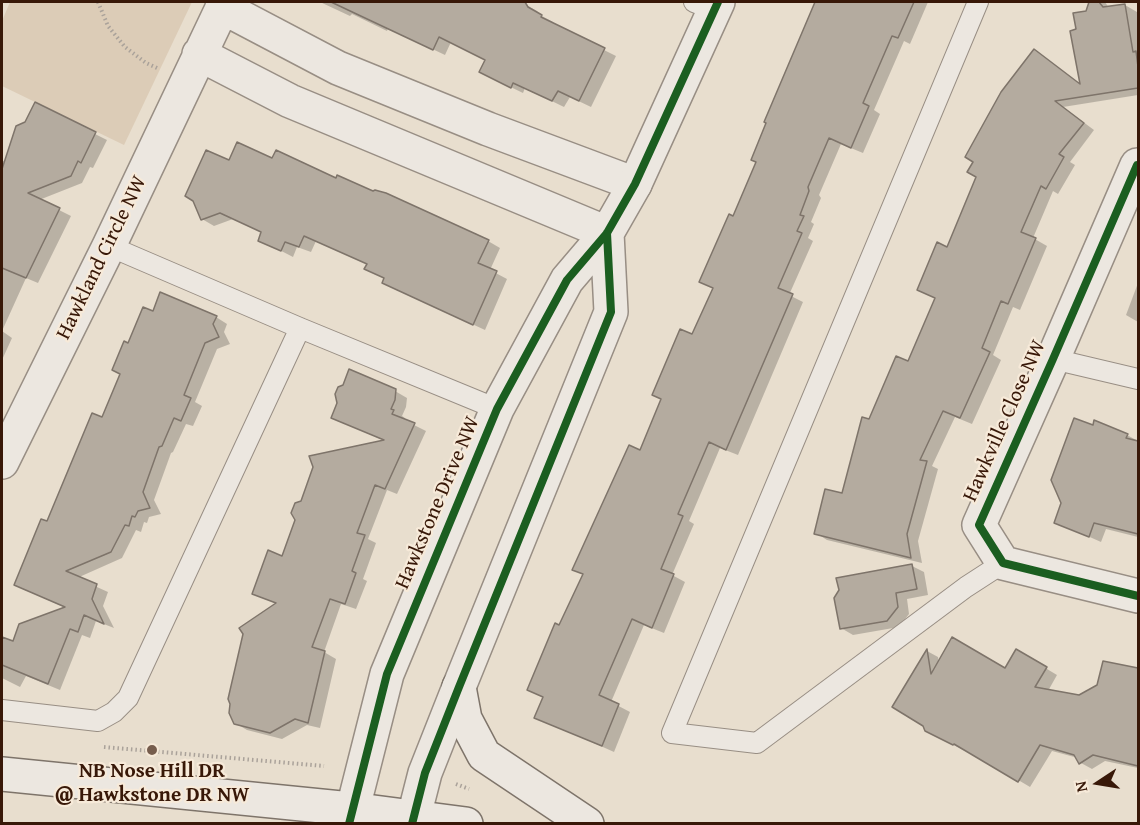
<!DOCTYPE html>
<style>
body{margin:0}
#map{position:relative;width:1140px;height:825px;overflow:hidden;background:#e8dece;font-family:"Gentium Book Plus",serif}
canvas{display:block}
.frame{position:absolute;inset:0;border:3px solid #381808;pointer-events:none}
.north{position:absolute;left:1068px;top:753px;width:60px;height:60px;-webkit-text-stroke:4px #f7ead9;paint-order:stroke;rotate:258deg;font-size:16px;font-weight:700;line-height:24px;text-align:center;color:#381808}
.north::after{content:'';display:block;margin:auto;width:21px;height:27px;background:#381808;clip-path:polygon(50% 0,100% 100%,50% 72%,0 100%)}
</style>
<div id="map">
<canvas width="1140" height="825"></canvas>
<div class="frame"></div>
<div class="north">N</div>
</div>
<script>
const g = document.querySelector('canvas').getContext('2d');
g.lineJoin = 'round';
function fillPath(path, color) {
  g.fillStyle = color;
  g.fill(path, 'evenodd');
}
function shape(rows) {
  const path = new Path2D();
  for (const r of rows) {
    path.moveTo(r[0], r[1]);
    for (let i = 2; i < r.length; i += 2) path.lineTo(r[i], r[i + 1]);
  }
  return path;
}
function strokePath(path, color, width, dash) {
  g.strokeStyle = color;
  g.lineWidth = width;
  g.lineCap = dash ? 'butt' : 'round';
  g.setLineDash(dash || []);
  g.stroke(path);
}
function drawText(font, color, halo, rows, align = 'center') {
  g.font = font + ' "Gentium Book Plus",serif';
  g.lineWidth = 4.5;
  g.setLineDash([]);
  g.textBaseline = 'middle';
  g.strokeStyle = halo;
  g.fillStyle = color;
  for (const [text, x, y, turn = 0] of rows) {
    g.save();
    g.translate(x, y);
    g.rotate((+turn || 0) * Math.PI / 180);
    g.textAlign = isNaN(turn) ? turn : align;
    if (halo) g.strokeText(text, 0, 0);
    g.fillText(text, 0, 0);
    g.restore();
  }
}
const green = shape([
 [10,2,192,2,124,145,2,86,2,21]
]);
const shadow = shape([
 [320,2,521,2,537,11,540,15,553,22,552,24,616,56,591,107,570,97,564,107,525,88,523,93,492,78,486,60,451,42,445,55,388,28,387,31,352,14,350,16],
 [817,2,928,2,910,44,904,41,874,110,880,114,863,153,841,144,819,195,821,198,811,222,814,224,808,238,813,241,789,295,803,302,738,455,720,448,689,521,694,524,672,575,685,582,664,633,644,625,611,702,630,712,614,752,536,717,544,698,529,690,584,575,574,570,641,452,714,288,734,218,758,162,768,123,765,122],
 [1090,2,1105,2,1109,8,1125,5,1137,12,1138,17,1138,95,1063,107,1094,130,1070,162,1075,165,1058,194,1053,191,1033,238,1047,246,1020,310,1013,307,993,355,1001,360,972,424,955,417,932,466,938,469,918,541,922,563,827,540,816,533,843,495,869,421,909,363,937,299,919,289,948,249,1035,51,1081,85,1078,31],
 [35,104,107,140,93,168,90,167,82,183,39,200,71,216,38,283,26,278,2,331,2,160,5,162],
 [273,160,337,180,488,241,500,248,490,270,507,279,485,330,396,289,386,278,368,264,316,241,311,252,297,247,293,257,260,240,263,233,233,219,214,226,202,219,230,162],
 [1138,283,1138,322,1126,315],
 [154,313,216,317,227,324,224,332,230,344,217,349,195,402,202,406,193,426,186,424,173,452,171,453,154,500,161,514,149,517,147,523,144,522,141,532,136,530,122,558,77,578,108,592,103,606,114,628,96,621,90,638,82,635,60,690,26,676,20,687,2,678,2,638,14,643,66,608,28,591,48,523,103,419,121,374,129,345],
 [2,331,12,338,2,360],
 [395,391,407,398,406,407,402,416,405,418,404,420,426,431,397,494,387,490,368,539,376,543,363,579,367,581,356,609,341,604,324,652,336,659,320,728,307,725,282,739,247,730,235,723,277,604,254,593,385,441,333,418],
 [1127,435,1138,441,1138,537,1106,529,1101,542,1056,522],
 [912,566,924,572,928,595,907,599,909,614,899,627,853,635,841,628,841,590],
 [927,651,938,657,939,663,1006,670,1017,651,1057,675,1048,691,1079,697,1137,670,1138,671,1138,768,1105,761,1092,769,1081,763,1078,758,1052,751,1030,787,966,749,965,751,938,737]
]);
const building = shape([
 [331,2,525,2,528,7,542,15,541,17,605,48,579,101,558,91,552,101,513,83,511,88,479,72,485,60,439,37,433,50,331,2],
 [815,2,914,2,898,38,892,36,863,103,869,106,851,148,829,138,808,187,809,191,800,215,804,216,797,231,802,233,778,288,793,294,726,450,709,442,678,514,683,516,661,569,674,574,652,628,632,619,599,695,619,704,602,746,534,718,543,697,527,690,555,623,559,625,583,574,572,570,629,445,640,450,661,399,652,395,680,329,692,334,713,288,699,282,729,214,733,216,756,162,751,160,766,123,764,122,815,2],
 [1089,2,1099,2,1103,7,1125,4,1133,52,1136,51,1138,67,1138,88,1055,101,1084,123,1059,154,1064,157,1046,189,1041,186,1021,232,1036,238,1008,304,1001,301,982,348,990,352,960,418,943,411,920,460,927,461,907,534,911,558,814,534,825,489,842,493,862,417,869,419,896,356,908,361,935,298,917,290,937,242,947,247,976,177,967,172,973,162,965,157,1001,92,1034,49,1080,84,1070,31,1076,29,1073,13,1086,11,1089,2],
 [35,102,96,132,81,163,78,161,71,176,28,193,60,208,26,278,2,268,2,169,16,126,25,122,35,102],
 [237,142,272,158,276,150,336,178,337,175,373,191,375,190,386,193,489,240,478,263,497,271,473,325,382,283,384,278,364,269,367,264,304,236,299,247,285,242,281,251,258,241,261,232,220,213,201,220,193,201,185,196,206,150,229,160,237,142],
 [160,292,217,316,213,324,219,337,205,343,184,395,191,398,181,421,174,418,162,446,159,447,143,492,150,508,138,511,135,517,132,516,129,526,125,525,111,552,66,571,97,584,92,599,104,624,84,615,78,632,70,629,48,684,2,665,2,637,13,641,19,624,65,607,14,585,41,519,47,521,92,413,102,417,120,374,112,370,124,341,128,343,143,307,153,311,160,292],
 [349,369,396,389,395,400,391,409,394,410,392,414,415,423,385,489,375,485,357,533,365,535,352,571,356,573,345,604,330,599,312,647,325,651,308,723,295,719,270,733,234,724,229,713,230,704,228,699,243,634,239,628,276,603,252,594,268,550,282,556,295,520,291,513,295,503,301,501,313,467,309,456,384,440,331,418,337,403,335,394,338,387,343,385,349,369],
 [1074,418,1093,425,1094,420,1128,434,1126,438,1138,441,1138,534,1094,523,1089,537,1054,523,1061,503,1051,480,1074,418],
 [912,564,917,589,896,593,898,607,887,621,840,629,834,598,839,590,836,578,912,564],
 [952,637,1005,668,1016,649,1047,667,1035,687,1079,695,1097,685,1103,661,1138,668,1138,766,1093,755,1079,764,1074,755,1040,745,1018,782,954,744,953,745,925,731,923,726,892,707,927,649,931,674,952,637]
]);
const path = shape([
 [98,2,108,26,125,47,146,63,157,68],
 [104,747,324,766],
 [456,784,469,789]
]);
const service = shape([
 [694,2,714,10],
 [978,2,672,733,757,743,966,587,1003,563],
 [109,246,300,328,497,409],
 [1053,359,1138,379],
 [2,710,98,721,114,712,128,698,300,328]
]);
const minor = shape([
 [222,7,338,68,488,129,635,184],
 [199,54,290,101,607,233],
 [1138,165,1137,165,1053,359,979,525,1003,563,1138,596],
 [2,462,109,246,225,2]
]);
const tertiary = shape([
 [349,824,387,674,497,409,567,280,607,233,635,184,718,2],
 [412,824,425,773,459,687,611,312,607,233]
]);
const secondary = shape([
 [459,687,465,719,484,755,587,824],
 [2,774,351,809,466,824]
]);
const cycleway = shape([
 [1138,165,1137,165,1053,359,979,525,1003,563,1138,596],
 [349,824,387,674,497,409,567,280,607,233,635,184,718,2],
 [412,824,425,773,459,687,611,312,607,233]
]);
const markers = [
 [152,750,6,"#765d4d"]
];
const streetNames = [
 ["Hawkland Circle NW",102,258,-64],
 ["Hawkville Close NW",1005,421,-66],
 ["Hawkstone Drive NW",438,503,-67]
];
const poiNames = [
 ["NB Nose Hill DR",152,772],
 ["@ Hawkstone DR NW",152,796]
];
fillPath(green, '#dcccb7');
fillPath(shadow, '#0003');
fillPath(building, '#b4ab9f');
strokePath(building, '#7e746a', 1.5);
strokePath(service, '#988e84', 22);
strokePath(minor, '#988e84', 36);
strokePath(tertiary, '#988e84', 36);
strokePath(secondary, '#7e746a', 36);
strokePath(path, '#aaa29a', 4, [1.5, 3]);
strokePath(service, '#ece7e0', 20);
strokePath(minor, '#ece7e0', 33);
strokePath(tertiary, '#ece7e0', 33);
strokePath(secondary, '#ece7e0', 33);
strokePath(cycleway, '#1b5e20', 8);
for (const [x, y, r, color] of markers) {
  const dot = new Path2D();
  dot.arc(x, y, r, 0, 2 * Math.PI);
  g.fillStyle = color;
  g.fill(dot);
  strokePath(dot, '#f7ead9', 2);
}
drawText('21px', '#381808', '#f7ead9', streetNames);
drawText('bold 21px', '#381808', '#f7ead9', poiNames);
</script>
